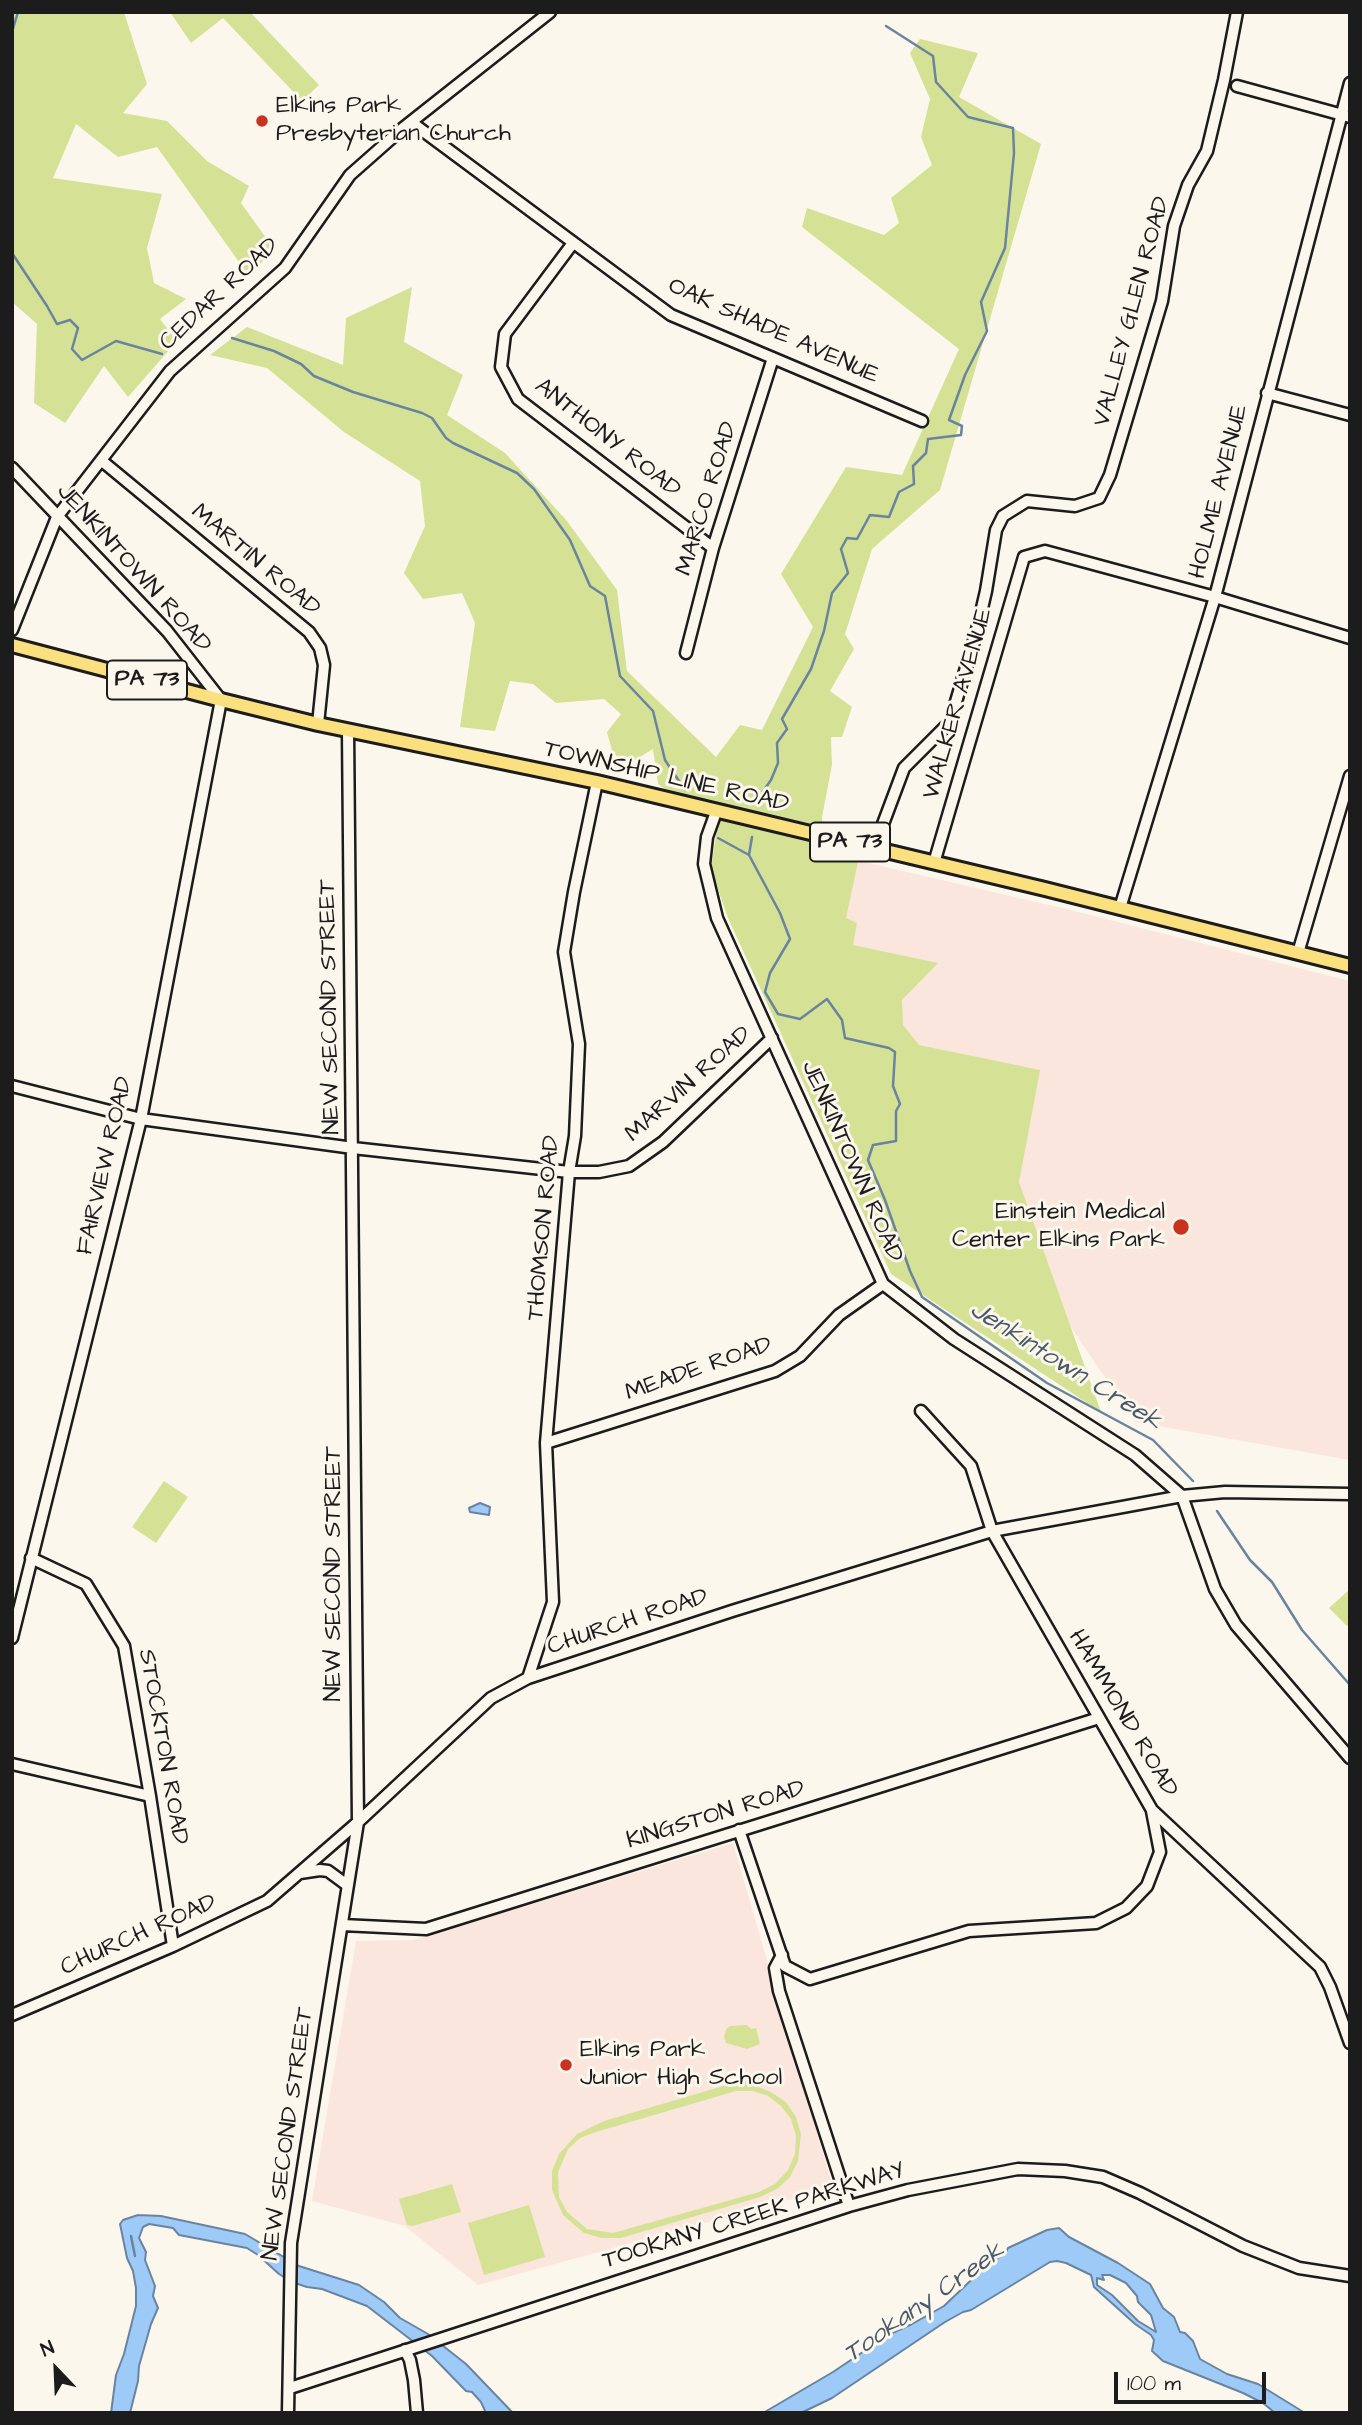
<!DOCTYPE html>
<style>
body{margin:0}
#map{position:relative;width:1362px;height:2425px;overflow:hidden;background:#fbf7ec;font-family:"Architects Daughter",sans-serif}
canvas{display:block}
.frame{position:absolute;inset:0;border:14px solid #1c1c1c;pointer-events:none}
.north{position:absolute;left:21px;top:2334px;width:70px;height:70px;-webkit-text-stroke:5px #fbf7ec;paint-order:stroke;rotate:337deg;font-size:19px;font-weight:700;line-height:28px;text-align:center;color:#1c1c1c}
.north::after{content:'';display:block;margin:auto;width:24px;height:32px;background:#1c1c1c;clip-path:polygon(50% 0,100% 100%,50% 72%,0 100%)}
.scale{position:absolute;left:1114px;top:2372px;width:152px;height:32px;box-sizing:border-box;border:4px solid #1c1c1c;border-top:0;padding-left:9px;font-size:21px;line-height:24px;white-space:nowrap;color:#1c1c1c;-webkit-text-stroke:5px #fbf7ec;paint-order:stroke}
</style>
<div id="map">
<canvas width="1362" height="2425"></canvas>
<div class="frame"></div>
<div class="north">N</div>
<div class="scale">100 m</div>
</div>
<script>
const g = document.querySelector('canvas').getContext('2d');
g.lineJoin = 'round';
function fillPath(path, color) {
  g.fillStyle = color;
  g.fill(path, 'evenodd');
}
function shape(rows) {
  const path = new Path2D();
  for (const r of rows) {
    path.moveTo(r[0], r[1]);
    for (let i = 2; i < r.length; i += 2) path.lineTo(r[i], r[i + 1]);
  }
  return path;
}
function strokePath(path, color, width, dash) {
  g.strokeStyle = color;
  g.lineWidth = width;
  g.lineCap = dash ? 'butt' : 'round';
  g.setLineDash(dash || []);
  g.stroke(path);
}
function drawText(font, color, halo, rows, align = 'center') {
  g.font = font + ' "Architects Daughter",sans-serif';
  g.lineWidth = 6;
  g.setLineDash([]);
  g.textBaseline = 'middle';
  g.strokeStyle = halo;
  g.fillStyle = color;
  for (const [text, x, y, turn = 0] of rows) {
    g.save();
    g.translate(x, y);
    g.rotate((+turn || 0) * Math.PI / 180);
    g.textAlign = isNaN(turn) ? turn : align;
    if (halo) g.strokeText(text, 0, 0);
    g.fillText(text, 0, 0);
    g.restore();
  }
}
const built = shape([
 [830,854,1066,909,1350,981,1350,1460,1135,1422,1052,1299,838,932],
 [733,1843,833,2188,478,2285,405,2226,312,2201,356,1941,413,1940]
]);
const green = shape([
 [12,12,124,12,147,84,123,113,167,121,207,161,249,186,241,203,274,249,249,276,157,147,118,157,76,124,53,178,162,194,147,248,154,283,186,299,160,319,177,341,128,397,104,366,65,423,34,403,37,324,12,302],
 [170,12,250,12,319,85,302,101,223,18,191,43],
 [920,39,978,53,959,97,1041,144,940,490,872,549,845,634,854,649,830,691,852,707,842,737,831,737,832,765,822,817,823,845,859,857,846,918,857,923,853,945,938,963,902,1000,903,1025,919,1045,1040,1070,1019,1182,1101,1412,891,1274,728,918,711,869,717,827,658,784,653,749,630,763,613,754,607,732,621,714,604,699,556,703,533,684,510,681,495,731,460,727,475,623,462,593,423,599,404,573,425,526,420,481,344,432,267,368,210,355,247,327,343,365,346,318,412,287,404,342,463,375,447,415,505,453,567,521,617,590,627,671,716,757,740,725,762,730,813,627,781,574,846,467,902,475,959,349,802,227,807,208,884,235,899,223,891,198,932,165,921,137,930,99,910,53],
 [164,1481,188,1497,156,1543,132,1527],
 [1350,1589,1350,1623,1347,1626,1329,1608],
 [747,2025,751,2029,756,2028,760,2044,747,2049,726,2043,724,2036,727,2028,730,2026],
 [761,2075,763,2083,756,2086,771,2092,786,2102,796,2117,801,2134,798,2161,790,2177,777,2189,760,2197,621,2238,602,2238,584,2233,563,2215,552,2190,552,2171,559,2154,577,2134,604,2121],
 [736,2091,753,2091,768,2096,781,2106,791,2119,796,2136,795,2154,788,2170,775,2184,759,2192,613,2233,587,2229,567,2212,559,2197,558,2172,568,2149,580,2138,596,2132],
 [452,2184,461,2212,412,2226,407,2225,399,2199],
 [529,2205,545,2257,484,2275,468,2223]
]);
const water = shape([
 [480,1503,490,1507,489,1515,470,1512,469,1508,480,1503],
 [138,2215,161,2216,245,2234,299,2266,359,2285,384,2302,400,2318,428,2334,466,2364,513,2413,486,2413,481,2402,472,2392,466,2391,432,2356,367,2306,322,2289,307,2287,292,2282,279,2274,258,2255,247,2248,179,2235,173,2228,149,2224,143,2227,139,2238,146,2252,145,2260,155,2286,153,2296,158,2308,151,2324,139,2366,138,2381,130,2413,111,2413,116,2375,124,2354,136,2306,136,2288,133,2271,127,2258,120,2224,123,2220,138,2215],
 [1059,2228,1069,2237,1118,2263,1150,2284,1163,2308,1174,2317,1180,2332,1185,2333,1193,2341,1200,2359,1227,2374,1258,2384,1305,2413,1275,2413,1263,2403,1243,2393,1163,2361,1152,2351,1154,2340,1151,2335,1135,2324,1094,2287,1091,2275,1066,2263,1057,2261,1050,2262,971,2310,963,2312,945,2322,832,2398,801,2413,763,2413,833,2372,888,2335,912,2324,944,2306,988,2264,1005,2254,1008,2248,1047,2230,1059,2228],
 [1102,2275,1110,2275,1126,2283,1137,2296,1138,2302,1151,2315,1156,2332,1138,2321,1112,2295,1097,2285,1097,2278,1104,2280,1102,2275]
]);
const stream = shape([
 [12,32,18,12],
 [12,253,47,306,57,324,70,320,78,328,72,349,82,360,116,341,162,354],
 [232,338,274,351,301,364,314,376,353,392,422,413,432,418,446,438,453,443,517,473,534,489,570,540,590,586,605,596,620,676,653,711,665,760,685,790],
 [757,800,771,780,778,763,777,743,787,729,782,719,811,669,824,631,832,593,848,573,841,549,847,538,857,539,870,515,889,517,899,492,914,484,913,466,926,453,928,439,961,435,962,426,949,420,965,375,987,331,981,302,1005,248,1014,153,1013,128,968,117,936,82,933,56,886,26],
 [718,838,749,855,780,913,790,939,770,973,765,992,778,1014,800,1019,827,999,842,1020,845,1038,889,1048,895,1052,893,1086,900,1104,896,1111,896,1141,873,1145,868,1160,885,1200,910,1271,922,1297,1047,1383,1153,1440,1193,1481],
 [749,855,752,837],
 [1217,1511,1250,1560,1272,1582,1302,1630,1350,1685],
 [131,2236,135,2256]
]);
const minor = shape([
 [1237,86,1350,117],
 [411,122,671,315,922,421],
 [573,243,505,334,501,367,518,399,713,548],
 [1267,393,1350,415],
 [102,461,309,632,320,648,324,665,318,724],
 [12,468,167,631,221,700,141,1119,12,1638],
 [12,630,57,517,170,371,285,268,350,175,402,129,550,12],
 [686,653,713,548,773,358],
 [716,812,707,837,704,864,717,918,883,1284,954,1339,1135,1455,1182,1496,1215,1589,1236,1625,1350,1758],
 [874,848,904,768,950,722,976,634,986,591,996,530,1003,516,1027,501,1075,506,1099,498,1110,475,1162,301,1174,226,1188,185,1207,151,1224,80,1237,12],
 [934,863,1024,557,1045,551,1215,597,1350,638],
 [1120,908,1215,597,1350,83],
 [1298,953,1350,776],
 [12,1086,141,1119,353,1148,569,1172,599,1172,629,1166,663,1142,772,1038],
 [921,1411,971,1466,992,1531,1152,1810,1320,1967,1330,1987,1350,2043],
 [546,1443,775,1371,800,1356,839,1315,883,1284],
 [31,1558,86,1584,124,1646,150,1796,173,1946],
 [528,1678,553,1602,546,1443,569,1172,575,1136,579,1044,564,952,574,892,597,782],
 [12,1764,150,1796],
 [739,1830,785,1966,810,1979,969,1931,1096,1923,1126,1908,1147,1886,1160,1852,1152,1811],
 [300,1873,320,1870,328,1871,347,1885],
 [342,1925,426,1929,1099,1718],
 [782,1955,775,1968,779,1991,849,2206],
 [12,2015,173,1946,267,1901,358,1822,491,1698,528,1678,732,1611,992,1531,1182,1496,1225,1492,1350,1494],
 [405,2350,410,2360,414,2380,417,2413],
 [290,2388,849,2206,908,2190,1018,2169,1065,2171,1103,2177,1140,2193,1243,2246,1299,2268,1350,2276],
 [288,2413,291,2243,358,1822,348,730]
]);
const major = shape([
 [12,645,221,700,318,724,597,782,1045,889,1350,966]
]);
const markers = [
 [262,121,7,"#c8321e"],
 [1181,1227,9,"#c8321e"],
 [566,2065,7,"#c8321e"]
];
const shields = [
 [147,680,80],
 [850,842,80]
];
const shieldNames = [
 ["PA 73",147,680],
 ["PA 73",850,842]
];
const poiNames = [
 ["Elkins Park",276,107],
 ["Presbyterian Church",276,135],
 ["Einstein Medical",1165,1213,"right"],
 ["Center Elkins Park",1165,1241,"right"],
 ["Elkins Park",580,2051],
 ["Junior High School",580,2079]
];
const streetNames = [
 ["CEDAR ROAD",220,295,-43],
 ["VALLEY GLEN ROAD",1133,312,-75],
 ["OAK SHADE AVENUE",773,332,24],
 ["ANTHONY ROAD",607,439,38],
 ["HOLME AVENUE",1220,492,-76],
 ["MARCO ROAD",708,499,-73],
 ["MARTIN ROAD",255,561,40],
 ["JENKINTOWN ROAD",133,569,48],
 ["WALKER AVENUE",959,704,-74],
 ["TOWNSHIP LINE ROAD",666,778,13],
 ["NEW SECOND STREET",331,1007,-91],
 ["MARVIN ROAD",689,1085,-42],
 ["JENKINTOWN ROAD",851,1162,66],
 ["FAIRVIEW ROAD",106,1166,-77],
 ["THOMSON ROAD",545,1228,-85],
 ["MEADE ROAD",699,1370,-19],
 ["NEW SECOND STREET",335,1574,-90],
 ["CHURCH ROAD",628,1623,-18],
 ["HAMMOND ROAD",1122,1714,59],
 ["STOCKTON ROAD",162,1747,80],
 ["KINGSTON ROAD",716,1816,-17],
 ["CHURCH ROAD",139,1936,-24],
 ["NEW SECOND STREET",289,2134,-82],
 ["TOOKANY CREEK PARKWAY",754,2217,-17]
];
const waterNames = [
 ["Jenkintown Creek",1065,1367,32],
 ["Tookany Creek",925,2304,-35]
];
fillPath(built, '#fae6dc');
fillPath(green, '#d5e295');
fillPath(water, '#9ecaf8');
strokePath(water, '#6a84a0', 2);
strokePath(stream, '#6a84a0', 2.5);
strokePath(minor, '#1c1c1c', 15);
strokePath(major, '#1c1c1c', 18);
strokePath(minor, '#fbf7ec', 10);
strokePath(major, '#fbe080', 12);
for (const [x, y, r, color] of markers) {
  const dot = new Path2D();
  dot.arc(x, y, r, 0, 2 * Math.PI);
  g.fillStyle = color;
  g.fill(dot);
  strokePath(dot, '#fbf7ec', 2.5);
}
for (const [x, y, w] of shields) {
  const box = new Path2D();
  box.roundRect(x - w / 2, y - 19.5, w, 39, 5);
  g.fillStyle = '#fbf7ec';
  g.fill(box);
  strokePath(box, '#1c1c1c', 2);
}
drawText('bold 23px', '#1c1c1c', null, shieldNames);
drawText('24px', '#1c1c1c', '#fbf7ec', poiNames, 'left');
drawText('24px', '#1c1c1c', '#fbf7ec', streetNames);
drawText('italic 26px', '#4a5969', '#fbf7ec', waterNames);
</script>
